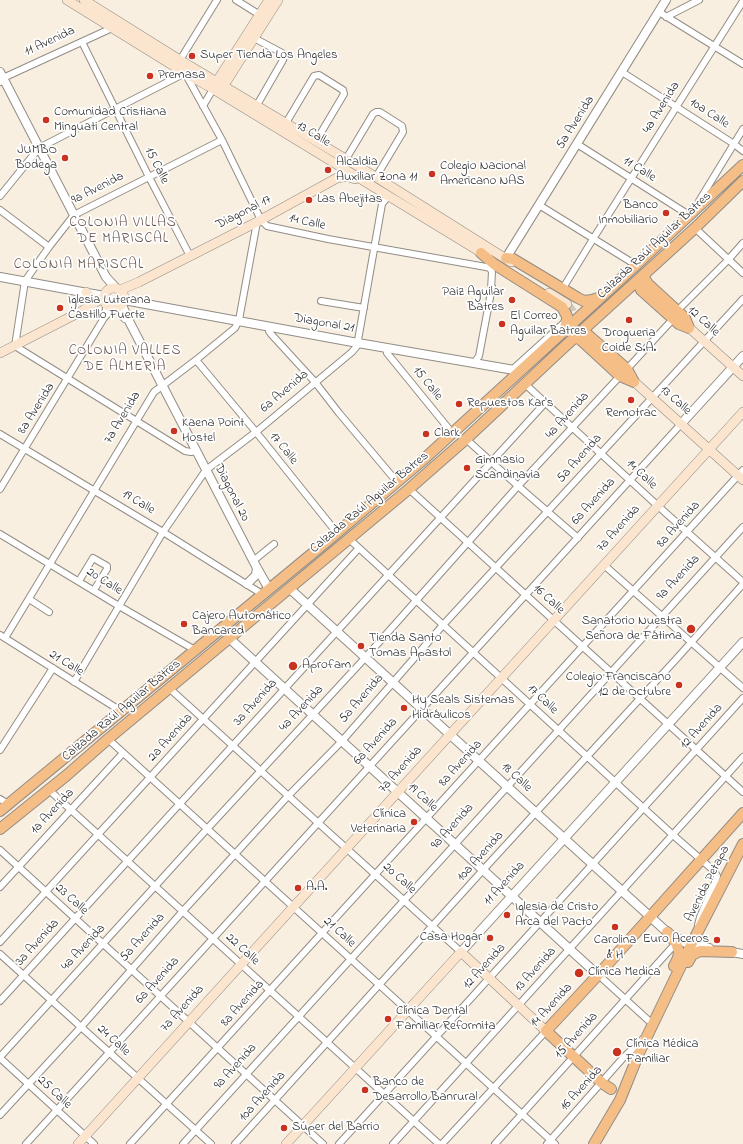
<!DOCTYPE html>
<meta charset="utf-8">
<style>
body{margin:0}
canvas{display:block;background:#f8efe0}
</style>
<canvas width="743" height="1144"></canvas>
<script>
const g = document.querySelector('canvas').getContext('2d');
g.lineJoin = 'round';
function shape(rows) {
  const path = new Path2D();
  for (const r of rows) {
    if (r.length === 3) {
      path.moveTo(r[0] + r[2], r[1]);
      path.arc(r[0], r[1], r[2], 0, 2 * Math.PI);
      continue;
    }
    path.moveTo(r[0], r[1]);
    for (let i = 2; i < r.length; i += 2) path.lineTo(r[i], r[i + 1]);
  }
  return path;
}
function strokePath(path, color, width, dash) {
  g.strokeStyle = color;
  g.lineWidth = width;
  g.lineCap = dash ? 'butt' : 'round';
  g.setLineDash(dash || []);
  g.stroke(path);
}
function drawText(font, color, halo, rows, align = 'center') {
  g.font = font + ' "Indie Flower",sans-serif';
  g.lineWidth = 3.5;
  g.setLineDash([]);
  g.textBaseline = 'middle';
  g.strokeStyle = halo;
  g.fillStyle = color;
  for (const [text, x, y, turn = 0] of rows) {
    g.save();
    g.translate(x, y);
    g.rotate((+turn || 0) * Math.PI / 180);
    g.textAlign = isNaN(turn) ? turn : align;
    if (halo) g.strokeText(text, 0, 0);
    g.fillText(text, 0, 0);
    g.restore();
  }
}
const secondaryTunnel = shape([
 [603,300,620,288,628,286,634,286],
 [567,304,572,311,578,331,584,337]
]);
const minor = shape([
 [236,0,260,15],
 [659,12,743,64],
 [666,17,699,0],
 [254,38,282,53,284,56,283,60,257,105],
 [82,42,149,177,190,256],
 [180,60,217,0],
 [622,72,734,144,743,151],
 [0,82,3,78,112,28],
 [203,106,213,89],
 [286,123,314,76,319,75,343,90,344,94,316,141],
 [577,144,689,215],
 [346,159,373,114,376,112,380,112,402,126,403,132,376,177],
 [0,196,39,148,185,73,222,140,261,220,267,226,328,239,486,267,490,268,492,272,491,289],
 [699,201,743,129],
 [539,205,636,265],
 [0,210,49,247],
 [695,228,743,273],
 [563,288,593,239,743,1],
 [321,301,364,308],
 [678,310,728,260,743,243],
 [104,317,107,305],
 [269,326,269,331,271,334,315,382,339,413,397,482],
 [386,348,387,353,453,434],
 [196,360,256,432,337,533],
 [474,363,479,356,492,287],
 [627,369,673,319],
 [512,370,566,321],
 [525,384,658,506,743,582],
 [0,434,163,532,262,594],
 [466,439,518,486,578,538],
 [196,451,191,452,185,451,15,346,25,281,49,247,74,215,222,140],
 [0,489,104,318,113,308],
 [409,489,743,792],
 [0,534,119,606,195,650],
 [348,538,673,835,713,870,717,876,716,880,700,917,698,925],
 [253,561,274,544],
 [604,565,743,688],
 [79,581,93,558,107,566,107,569,94,590],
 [29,599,49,612],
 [0,635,121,711],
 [5,638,154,392,196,360,235,328,239,320,257,222],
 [74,682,163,532,206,470,256,432,352,352,357,346,382,204,386,199,390,197],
 [169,688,461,952],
 [108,739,555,1144],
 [0,750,53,668],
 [48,789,439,1144],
 [0,799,8,804],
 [0,850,323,1144],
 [0,887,123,753],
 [0,942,359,548],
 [0,954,211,1144],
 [603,979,648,1020],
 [0,1001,545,403],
 [0,1057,207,829,365,658,518,486,620,376],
 [0,1058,94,1144],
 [0,1115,81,1027,183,911,288,796,342,741,443,625,743,299],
 [26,1144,681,424],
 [130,1144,743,470],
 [183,1144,743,527],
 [235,1144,483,870,679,656,743,584],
 [339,1144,743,698],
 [393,1144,743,757],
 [442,1144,546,1031],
 [495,1144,676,943],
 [547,1144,623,1058,643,1039]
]);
const tertiary = shape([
 [0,72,106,277,116,288],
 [506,258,666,0],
 [0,277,104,296],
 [124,300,358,343,520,371],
 [122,305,129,321,257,568,269,589],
 [116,308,125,318],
 [681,424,743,356],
 [247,584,256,575,257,568],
 [289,588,667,932,686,943,709,948],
 [229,638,598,975],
 [726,951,743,954],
 [461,952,743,642]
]);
const secondary = shape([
 [67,0,185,73,208,86,487,256],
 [84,0,180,60,376,177,511,262],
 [214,86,269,0],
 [221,90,278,0],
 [114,298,10],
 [120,290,139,282,257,222,337,178,343,177,349,177,355,179],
 [86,292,92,298,92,305],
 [549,293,567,304],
 [685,324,743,376],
 [0,353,82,311,104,297],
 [629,377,743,480],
 [78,1144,743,412],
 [286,1144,461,952,546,1031]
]);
const primary = shape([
 [667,932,676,943,679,952,678,958,674,966],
 [688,962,692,955,700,951,732,952],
 [611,1089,602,1083,546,1031,598,975,743,813],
 [594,1144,620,1100,639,1053,691,945,743,844]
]);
const trunk = shape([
 [481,253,494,264,562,307,567,316,567,320,564,332],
 [506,258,513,259,578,298,584,301,592,300,601,297],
 [643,276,648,284,685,318,689,328],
 [638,281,641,290,679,324,689,328],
 [578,334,583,333,587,334,627,369,634,382],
 [575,337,581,340,620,376,634,382],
 [0,811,325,543,423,460,636,265,743,165],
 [0,829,67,775,108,739,409,489,466,439,562,349,695,228,743,181]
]);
const markers = [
 [192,56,4,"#c8321e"],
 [150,76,4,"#c8321e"],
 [46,120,4,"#c8321e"],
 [65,158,4,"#c8321e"],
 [328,170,4,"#c8321e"],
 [432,174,4,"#c8321e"],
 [309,200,4,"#c8321e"],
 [666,213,4,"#c8321e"],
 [512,300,4,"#c8321e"],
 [60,308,4,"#c8321e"],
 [629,320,4,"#c8321e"],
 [502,324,4,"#c8321e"],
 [631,400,4,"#c8321e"],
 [459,404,4,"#c8321e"],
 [174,431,4,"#c8321e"],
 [426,434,4,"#c8321e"],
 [467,468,4,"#c8321e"],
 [184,624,4,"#c8321e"],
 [691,629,5,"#c8321e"],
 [361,646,4,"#c8321e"],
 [293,666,5,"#c8321e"],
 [679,685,4,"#c8321e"],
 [404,708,4,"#c8321e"],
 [414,822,4,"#c8321e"],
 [298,888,4,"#c8321e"],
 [507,915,4,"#c8321e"],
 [615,927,4,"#c8321e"],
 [490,938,4,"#c8321e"],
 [717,940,4,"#c8321e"],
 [579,973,5,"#c8321e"],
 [388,1019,4,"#c8321e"],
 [617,1052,5,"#c8321e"],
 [365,1090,4,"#c8321e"],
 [284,1128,4,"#c8321e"]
];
const streetNames = [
 ["11 Avenida",50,42,-25],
 ["4a Avenida",662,108,-58],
 ["10a Calle",709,114,33],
 ["5a Avenida",576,123,-58],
 ["13 Calle",313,135,31],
 ["15 Calle",156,166,63],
 ["11 Calle",639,170,32],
 ["9a Avenida",98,189,-27],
 ["Diagonal 17",244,213,-27],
 ["14 Calle",307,223,12],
 ["Calzada Raúl Aguilar Batres",655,246,-43],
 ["12 Calle",703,322,42],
 ["Diagonal 21",324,324,10],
 ["15 Calle",427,384,51],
 ["6a Avenida",285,392,-40],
 ["13 Calle",675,401,42],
 ["8a Avenida",37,409,-58],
 ["4a Avenida",568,416,-48],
 ["7a Avenida",123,418,-59],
 ["17 Calle",283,449,51],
 ["5a Avenida",580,459,-48],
 ["14 Calle",641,475,43],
 ["Diagonal 20",231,493,63],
 ["6a Avenida",594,502,-48],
 ["19 Calle",138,503,31],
 ["Calzada Raúl Aguilar Batres",370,503,-40],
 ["8a Avenida",679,525,-48],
 ["7a Avenida",619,529,-48],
 ["9a Avenida",679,578,-47],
 ["20 Calle",104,582,32],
 ["16 Calle",548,600,42],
 ["21 Calle",66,664,32],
 ["5a Avenida",362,699,-49],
 ["17 Calle",542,700,43],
 ["3a Avenida",256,703,-48],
 ["4a Avenida",302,709,-47],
 ["Calzada Raúl Aguilar Batres",122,711,-40],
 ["12 Avenida",702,727,-48],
 ["2a Avenida",171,738,-48],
 ["6a Avenida",376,742,-48],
 ["8a Avenida",461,764,-48],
 ["7a Avenida",401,770,-48],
 ["18 Calle",516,778,42],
 ["19 Calle",422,798,42],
 ["1a Avenida",53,812,-47],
 ["9a Avenida",453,827,-48],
 ["10a Avenida",481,857,-48],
 ["20 Calle",399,879,42],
 ["11 Avenida",505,884,-48],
 ["Avenida Petapa",708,884,-63],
 ["23 Calle",71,900,42],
 ["21 Calle",339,933,42],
 ["5a Avenida",143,938,-48],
 ["3a Avenida",38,943,-48],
 ["4a Avenida",84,948,-47],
 ["22 Calle",242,950,42],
 ["12 Avenida",485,967,-48],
 ["13 Avenida",536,970,-48],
 ["6a Avenida",158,981,-48],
 ["8a Avenida",243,1004,-48],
 ["14 Avenida",552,1006,-47],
 ["7a Avenida",183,1009,-48],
 ["15 Avenida",577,1036,-48],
 ["24 Calle",113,1041,42],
 ["9a Avenida",236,1067,-48],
 ["16 Avenida",582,1089,-48],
 ["25 Calle",54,1093,43],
 ["10a Avenida",263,1097,-48]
];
const poiNames = [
 ["Super Tienda Los Angeles",200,56],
 ["Premasa",158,76],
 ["Comunidad Cristiana",54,113],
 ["Minguati Central",54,128],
 ["JUMBO",57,151,"right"],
 ["Bodega",57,166,"right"],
 ["Alcaldia",336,163],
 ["Auxiliar Zona 11",336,178],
 ["Colegio Nacional",440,167],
 ["Americano NAS",440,182],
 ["Las Abejitas",317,200],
 ["Banco",658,206,"right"],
 ["Inmobiliario",658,221,"right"],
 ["Paiz Aguilar",504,293,"right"],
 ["Batres",504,308,"right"],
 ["Iglesia Luterana",68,301],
 ["Castillo Fuerte",68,316],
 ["El Correo",510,317],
 ["Aguilar Batres",510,332],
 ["Drogueria",629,334,"center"],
 ["Coide S.A.",629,349,"center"],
 ["Repuestos Kar's",467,404],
 ["Remotrac",631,414,"center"],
 ["Kaena Point",182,424],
 ["Hostel",182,439],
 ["Clark",434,434],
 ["Gimnasio",475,461],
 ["Scandinavia",475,476],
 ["Cajero Automático",192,617],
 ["Bancared",192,632],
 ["Sanatorio Nuestra",682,622,"right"],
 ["Señora de Fátima",682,637,"right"],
 ["Tienda Santo",369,639],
 ["Tomas Apastol",369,654],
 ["Aprofam",302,666],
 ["Colegio Franciscano",671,678,"right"],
 ["12 de Octubre",671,693,"right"],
 ["Hy Seals Sistemas",412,701],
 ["Hidráulicos",412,716],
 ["Clínica",406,815,"right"],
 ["Veterinaria",406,830,"right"],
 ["A.A.",306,888],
 ["Iglesia de Cristo",515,908],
 ["Arca del Pacto",515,923],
 ["Casa Hogar",482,938,"right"],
 ["Euro Aceros",709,940,"right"],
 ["Carolina",615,941,"center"],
 ["& H",615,956,"center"],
 ["Clínica Medica",588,973],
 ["Clínica Dental",396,1012],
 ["Familiar Reformita",396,1027],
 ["Clínica Médica",626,1045],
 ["Familiar",626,1060],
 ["Banco de",373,1083],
 ["Desarrollo Banrural",373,1098],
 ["Súper del Barrio",292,1128]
];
const neighbourhoodNames = [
 ["COLONIA VILLAS",123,224],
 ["DE MARISCAL",123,240],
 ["COLONIA MARISCAL",79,266],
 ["COLONIA VALLES",125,352],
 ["DE ALMERIA",125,368]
];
strokePath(secondaryTunnel, '#cfc8bc', 9, [9, 4.5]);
strokePath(minor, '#928d86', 8);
strokePath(tertiary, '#928d86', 10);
strokePath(secondary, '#928d86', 10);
strokePath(primary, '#928d86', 12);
strokePath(trunk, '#928d86', 12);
strokePath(minor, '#fff', 6);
strokePath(tertiary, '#fff', 8);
strokePath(secondary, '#fbe5cf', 9);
strokePath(primary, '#f6be87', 10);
strokePath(trunk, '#f6be87', 10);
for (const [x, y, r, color] of markers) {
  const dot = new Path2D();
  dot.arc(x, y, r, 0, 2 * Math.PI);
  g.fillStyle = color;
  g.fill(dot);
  strokePath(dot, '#fff', 1.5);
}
drawText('13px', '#2b2b2b', '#fff', streetNames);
drawText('13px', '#2b2b2b', '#fff', poiNames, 'left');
g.letterSpacing = '1px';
drawText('14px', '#67524c', '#fff', neighbourhoodNames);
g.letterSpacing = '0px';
</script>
